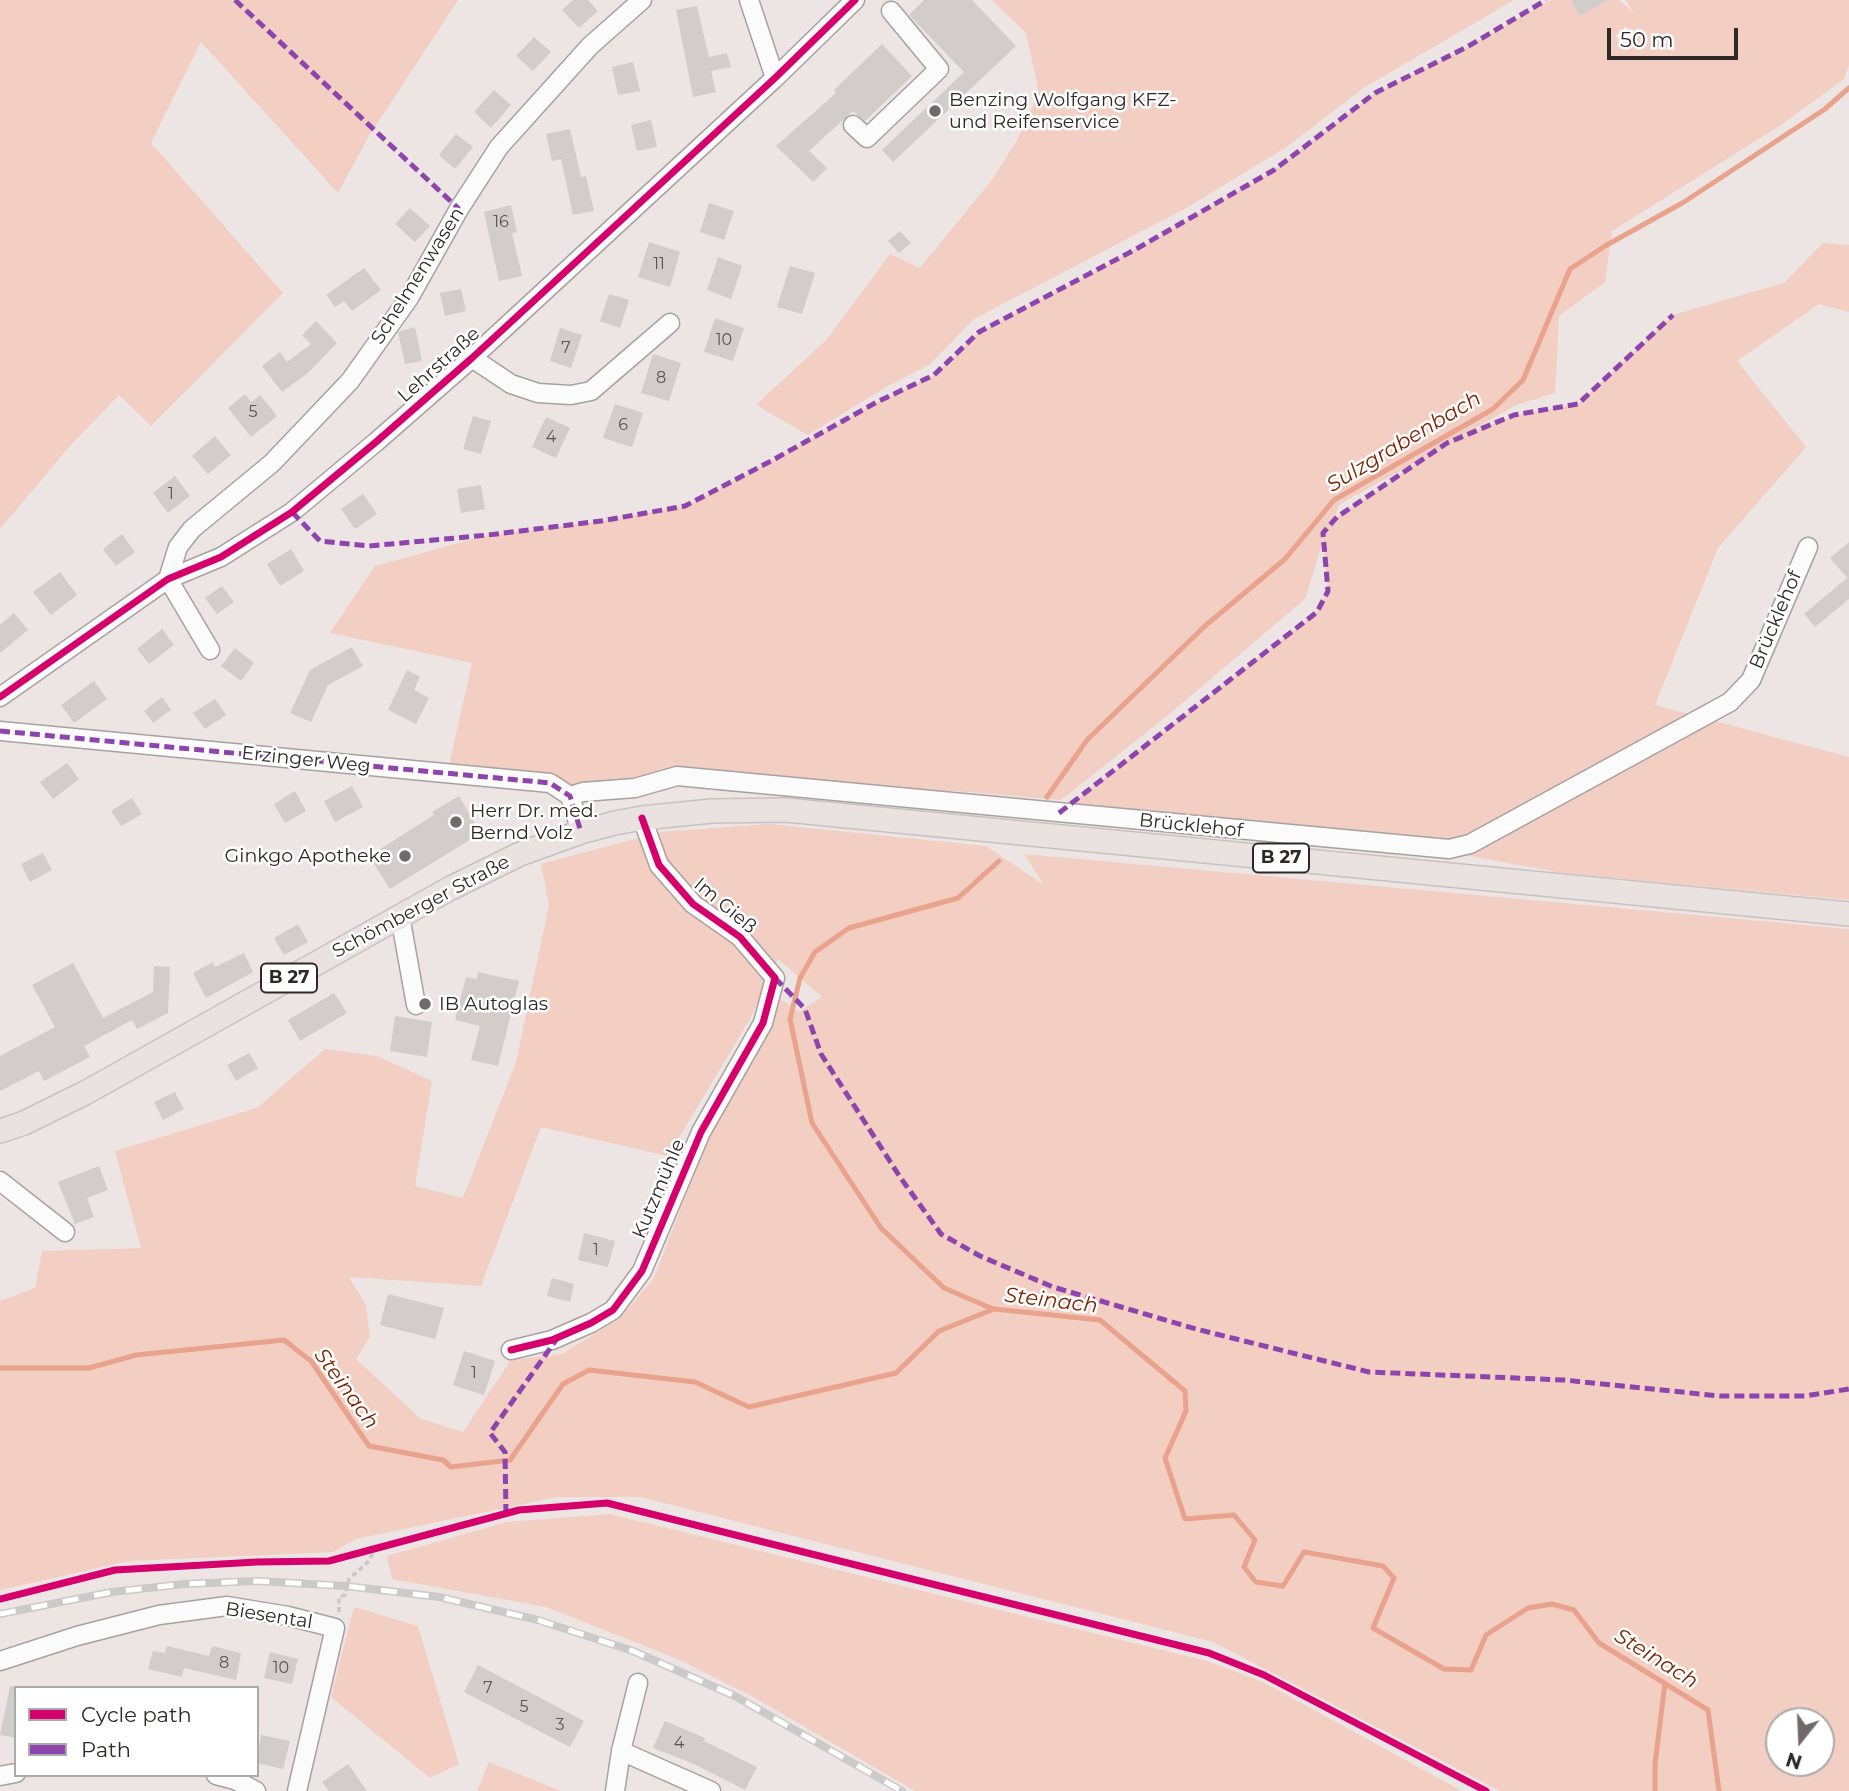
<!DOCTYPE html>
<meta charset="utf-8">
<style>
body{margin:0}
#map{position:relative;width:1849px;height:1791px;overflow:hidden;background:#ede5e3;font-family:Montserrat,sans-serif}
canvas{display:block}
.legend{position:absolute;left:14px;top:1686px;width:245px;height:91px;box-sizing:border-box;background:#fff;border:2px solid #aba9a9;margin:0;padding:9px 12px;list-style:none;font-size:21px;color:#2e2827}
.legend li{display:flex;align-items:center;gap:14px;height:35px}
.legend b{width:35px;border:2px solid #aba9a9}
.north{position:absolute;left:1765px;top:1707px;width:70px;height:70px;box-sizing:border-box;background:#fff;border:2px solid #aba9a9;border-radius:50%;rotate:198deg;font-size:19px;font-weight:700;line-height:28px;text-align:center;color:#2e2827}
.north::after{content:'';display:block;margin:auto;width:24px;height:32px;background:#716a69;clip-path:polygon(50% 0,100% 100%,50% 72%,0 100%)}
.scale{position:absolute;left:1607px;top:28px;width:131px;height:32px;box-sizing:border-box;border:4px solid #2e2827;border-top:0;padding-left:9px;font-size:21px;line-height:24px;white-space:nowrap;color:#2e2827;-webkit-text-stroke:5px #fff;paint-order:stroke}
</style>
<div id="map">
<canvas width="1849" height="1791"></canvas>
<ul class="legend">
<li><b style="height:9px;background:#d6006c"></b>Cycle path</li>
<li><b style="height:9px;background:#8e44ad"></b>Path</li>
</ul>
<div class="north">N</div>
<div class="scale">50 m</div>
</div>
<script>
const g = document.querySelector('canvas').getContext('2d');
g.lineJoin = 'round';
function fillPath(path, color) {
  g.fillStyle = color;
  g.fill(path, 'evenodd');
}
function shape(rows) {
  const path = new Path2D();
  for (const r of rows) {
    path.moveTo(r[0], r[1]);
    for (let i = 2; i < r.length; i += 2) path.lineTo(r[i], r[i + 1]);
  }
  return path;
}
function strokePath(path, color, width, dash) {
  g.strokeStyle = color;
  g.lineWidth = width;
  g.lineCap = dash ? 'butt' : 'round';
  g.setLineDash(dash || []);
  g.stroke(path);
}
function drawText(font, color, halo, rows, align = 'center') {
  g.font = font + ' Montserrat,sans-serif';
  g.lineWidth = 5;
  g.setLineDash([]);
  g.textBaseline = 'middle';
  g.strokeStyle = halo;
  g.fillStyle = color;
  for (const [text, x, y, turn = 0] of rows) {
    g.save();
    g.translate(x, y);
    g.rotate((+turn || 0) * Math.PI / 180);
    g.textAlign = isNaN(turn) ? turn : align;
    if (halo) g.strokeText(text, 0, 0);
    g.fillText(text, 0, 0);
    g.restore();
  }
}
const green = shape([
 [0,0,458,0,369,136,338,193,201,42,151,143,283,293,151,426,119,395,69,447,0,529],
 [992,0,1514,0,1365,87,1285,148,1188,207,974,319,930,364,881,390,808,435,756,405,827,339,890,254,920,268,991,181,1016,142,1039,93,1026,33],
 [1551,0,1571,0,1580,16,1608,0,1619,0,1634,13,1626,0,1849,0,1849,65,1844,79,1781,125,1612,231,1605,282,1559,316,1555,393,1516,405,1460,437,1514,415,1578,404,1673,315,1784,283,1823,243,1849,245,1849,312,1819,304,1737,361,1806,447,1718,548,1655,705,1849,757,1849,900,1563,873,1431,849,1059,813,1317,612,1328,591,1323,542,1305,599,1167,716,1061,800,969,792,677,776,570,796,550,783,447,774,472,663,330,633,375,566,488,535,601,521,685,506,771,461,877,402,934,375,979,332,1138,248,1274,170,1375,93,1467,47],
 [1429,455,1337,517,1333,521,1340,504],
 [769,824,986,846,1044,885,1024,854,1849,929,1849,1791,1500,1791,1213,1642,640,1497,557,1497,356,1539,333,1552,129,1561,0,1590,0,1301,35,1288,42,1251,141,1248,115,1151,257,1108,325,1049,377,1056,432,1081,415,1186,463,1198,516,1062,549,905,541,864,661,832],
 [778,959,822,997,799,1012,779,998,773,1026,709,1136,654,1278,619,1319,562,1354,511,1360,463,1432,421,1419,356,1359,370,1337,366,1305,349,1277,481,1286,541,1127,668,1156,750,1019],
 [1779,1721,1821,1721,1821,1763,1779,1763],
 [610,1514,1207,1661,1263,1682,1462,1791,915,1791,757,1699,680,1660,546,1607,392,1579,387,1556,507,1522],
 [354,1607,418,1626,459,1764,430,1778,331,1697],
 [489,1762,561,1791,477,1791]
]);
const stream = shape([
 [1047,797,1087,740,1205,626,1285,559,1334,500,1493,409,1523,380,1570,269,1605,246,1684,202,1825,109,1849,88],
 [993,1309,944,1288,881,1228,812,1123,790,1019,800,978,815,952,849,928,958,898,999,861],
 [0,1368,89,1368,136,1355,284,1340,311,1361,369,1446,443,1460,451,1467,510,1460,563,1384,589,1370,695,1382,749,1407,896,1373,939,1331,994,1309,1100,1320,1185,1391,1186,1411,1165,1458,1185,1519,1234,1515,1255,1540,1244,1567,1256,1582,1283,1586,1304,1552,1383,1566,1394,1578,1373,1628,1444,1669,1471,1670,1486,1635,1528,1608,1552,1604,1574,1610,1599,1643,1708,1710,1719,1791],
 [1655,1791,1655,1764,1665,1683]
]);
const building = shape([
 [573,0,588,0,598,11,579,28,562,10],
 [924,0,972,0,1016,46,893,162,882,150,964,72,909,15],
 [1571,0,1608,0,1580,16],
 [697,6,709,57,727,53,731,67,711,71,716,92,693,97,676,10],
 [534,37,551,52,533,71,516,56],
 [882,44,912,76,865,121,853,111,809,151,827,168,813,182,776,146,836,93,834,90],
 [633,62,640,91,618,95,612,67],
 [494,90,511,105,491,128,474,112],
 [651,120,657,147,637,151,631,125],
 [570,129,581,177,586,176,594,211,573,215,561,159,552,161,546,134],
 [456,134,473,147,455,169,439,155],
 [709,203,734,211,724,240,700,232],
 [511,205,517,232,512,233,522,276,499,281,484,212],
 [410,208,430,226,415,242,395,224],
 [900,231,911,243,899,253,888,241],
 [649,242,680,252,670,287,638,277],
 [718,257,742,266,731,299,707,290],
 [790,266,815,273,802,314,777,307],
 [364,268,381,290,352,311,344,301,335,307,326,295],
 [461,289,466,311,445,316,440,293],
 [609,294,629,300,620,328,600,321],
 [715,318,744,328,733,361,704,352],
 [316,321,337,343,309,372,282,392,262,366,280,352,287,362,311,344,302,335],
 [415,327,422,361,405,364,398,332],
 [560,328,582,335,571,368,550,361],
 [653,354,681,363,669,401,641,393],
 [245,394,251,402,260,395,277,416,251,437,228,408],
 [615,404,643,413,632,447,603,438],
 [473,416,491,421,481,454,463,449],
 [546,417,570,428,556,458,532,447],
 [215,436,231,455,208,474,192,456],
 [175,476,190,496,168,513,153,493],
 [481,485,485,509,461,513,457,489],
 [363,494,377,514,355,529,341,509],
 [122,534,135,552,116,566,103,549],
 [1849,542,1849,599,1815,627,1804,614,1847,578,1830,558],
 [291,549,304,571,280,586,267,564],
 [60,572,77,595,51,615,33,592],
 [222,586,234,602,217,614,205,598],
 [14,613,28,630,0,653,0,625],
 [162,629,174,645,149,664,137,649],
 [352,647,363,666,328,685,311,722,290,713,310,670],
 [235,648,254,663,241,681,221,666],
 [407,670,420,677,414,690,429,698,416,724,388,710],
 [94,681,107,699,74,723,61,705],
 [162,697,171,710,153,723,144,711],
 [215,699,226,715,205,729,193,713],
 [67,763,79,779,53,799,40,782],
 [352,786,363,807,335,822,324,801],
 [295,791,306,811,285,823,274,804],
 [459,796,481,833,390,889,369,856,434,815,432,812],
 [132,798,142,814,121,826,111,811],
 [43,853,52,870,30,882,21,864],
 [298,924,308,942,284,955,274,938],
 [244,953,253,972,206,998,193,973,213,962,215,967],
 [73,963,103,1018,153,992,154,966,170,967,168,1013,137,1029,132,1020,84,1046,90,1057,44,1081,39,1071,0,1091,0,1056,55,1027,32,985],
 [478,972,519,981,498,1066,471,1060,480,1026,455,1020,466,977,477,979],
 [334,993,347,1013,300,1041,288,1020],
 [395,1016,432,1022,427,1057,390,1051],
 [249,1053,258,1068,236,1081,227,1065],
 [175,1092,184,1109,163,1120,154,1102],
 [99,1166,108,1190,87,1198,94,1217,75,1224,58,1182],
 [584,1233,615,1241,608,1267,578,1260],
 [552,1278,574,1284,570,1302,547,1296],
 [388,1294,444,1308,435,1339,380,1325],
 [464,1351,495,1361,484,1395,453,1385],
 [167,1646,209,1656,212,1646,241,1653,236,1680,184,1668,182,1677,148,1669,153,1651,165,1653],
 [270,1652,298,1659,292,1684,264,1678],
 [478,1665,584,1721,570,1747,464,1692],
 [10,1686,16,1687,16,1738,0,1735],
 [665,1721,705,1738,704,1741,757,1767,745,1790,694,1764,653,1748],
 [261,1735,290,1741,283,1769,257,1763],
 [348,1764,367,1791,329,1791,322,1782]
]);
const path = shape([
 [339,1612,339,1597,345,1595,349,1579,370,1560,373,1551]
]);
const minor = shape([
 [749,0,775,78],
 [853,125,867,138,939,69,891,11],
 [472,358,511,384,538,393,571,395,591,391,670,323],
 [210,650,168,579,178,547,192,529,272,463,350,381,409,298,459,209,499,147,590,46,642,0],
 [0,697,168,579,221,557,292,512,376,442,472,358,775,78,855,0],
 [0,731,550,783,570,796,581,832],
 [570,796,583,792,635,788,677,776,1449,849,1470,844,1730,702,1751,680,1808,547],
 [400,916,416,1005],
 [0,1181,65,1232],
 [511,1350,552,1340,591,1323,613,1310,642,1271,701,1132,763,1023,775,978,740,937,693,904,659,865,642,818],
 [0,1661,77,1636,159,1615,227,1606,288,1616,335,1628,297,1791],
 [621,1751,638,1683],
 [216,1775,235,1780,256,1791],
 [0,1776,16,1773],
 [615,1791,621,1751,711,1791]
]);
const major = shape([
 [0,1131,24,1123,85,1093,449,889,520,854,581,832,615,823,642,818,712,811,786,810,1849,914]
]);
const rail = shape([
 [0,1614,112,1592,184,1584,257,1581,346,1586,439,1597,538,1620,633,1651,735,1696,902,1791]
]);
const quiet = shape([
 [235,0,459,209],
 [292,512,320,541,369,546,488,535,601,521,685,506,771,461,877,402,934,375,979,332,1138,248,1274,170,1375,93,1467,47,1546,0],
 [0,731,550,783,570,796,581,832],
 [1059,813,1317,612,1328,591,1323,533,1337,517,1447,443,1514,415,1578,404,1673,315],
 [775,978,805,1009,821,1054,900,1177,941,1234,980,1256,1053,1287,1196,1329,1369,1372,1564,1380,1720,1396,1805,1396,1849,1389],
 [506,1514,505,1452,490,1433,556,1340]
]);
const cycleway = shape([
 [0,697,168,579,221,557,292,512,376,442,472,358,775,78,855,0],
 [511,1350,552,1340,591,1323,613,1310,642,1271,701,1132,763,1023,775,978,740,937,693,904,659,865,642,818],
 [0,1599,115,1570,257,1562,329,1561,519,1510,607,1503,1209,1653,1264,1675,1486,1791]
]);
const markers = [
 [935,111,7,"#716a69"],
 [456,822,7,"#716a69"],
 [405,856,7,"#716a69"],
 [425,1004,7,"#716a69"]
];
const numberNames = [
 ["16",501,222],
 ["11",659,264],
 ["10",724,340],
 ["7",566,348],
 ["8",661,378],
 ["5",253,412],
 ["6",623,425],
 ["4",551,437],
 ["1",171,494],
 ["1",596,1250],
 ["1",474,1373],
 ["8",224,1663],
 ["10",281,1668],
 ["7",488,1688],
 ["5",524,1707],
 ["3",560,1725],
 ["4",679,1743]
];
const shields = [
 [1281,858,56],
 [289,978,56]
];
const shieldNames = [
 ["B 27",1281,858],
 ["B 27",289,978]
];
const poiNames = [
 ["Benzing Wolfgang KFZ-",949,100],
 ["und Reifenservice",949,122],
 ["Herr Dr. med.",470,811],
 ["Bernd Volz",470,833],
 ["Ginkgo Apotheke",391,856,"right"],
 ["IB Autoglas",439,1004]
];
const streetNames = [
 ["Schelmenwasen",418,276,-58],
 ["Lehrstraße",439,365,-42],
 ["Brücklehof",1776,620,-67],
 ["Erzinger Weg",306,760,6],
 ["Brücklehof",1191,826,6],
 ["Im Gieß",725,906,40],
 ["Schömberger Straße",421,907,-28],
 ["Kutzmühle",659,1189,-67],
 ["Biesental",269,1616,9]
];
const waterNames = [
 ["Sulzgrabenbach",1404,442,-31],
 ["Steinach",1051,1301,7],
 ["Steinach",346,1389,54],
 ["Steinach",1656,1659,32]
];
fillPath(green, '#f2cec3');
strokePath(stream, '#e9a28b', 5);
fillPath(building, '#d2ccca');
strokePath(minor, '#a7a19f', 21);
strokePath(major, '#c7c2c1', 26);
strokePath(path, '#c9c7c7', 3.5, [5, 3.5]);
strokePath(minor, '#fcfbfb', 18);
strokePath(major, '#e9e2e0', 23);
strokePath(rail, '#ccc9c9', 8);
strokePath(rail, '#fff', 5, [16]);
strokePath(quiet, '#8e44ad', 5, [10, 5]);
strokePath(cycleway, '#d6006c', 7);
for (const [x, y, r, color] of markers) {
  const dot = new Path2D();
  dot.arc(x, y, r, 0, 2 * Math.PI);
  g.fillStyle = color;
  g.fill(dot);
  strokePath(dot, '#fff', 2.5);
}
drawText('16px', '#595352', null, numberNames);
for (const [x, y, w] of shields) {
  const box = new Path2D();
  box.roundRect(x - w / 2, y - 14.5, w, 29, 5);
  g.fillStyle = '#fff';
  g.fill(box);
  strokePath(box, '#2e2827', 2);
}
drawText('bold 18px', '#2e2827', null, shieldNames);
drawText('19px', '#2e2827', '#fff', poiNames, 'left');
drawText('19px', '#2e2827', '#fff', streetNames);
drawText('italic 21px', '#7b2400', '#fff', waterNames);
</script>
